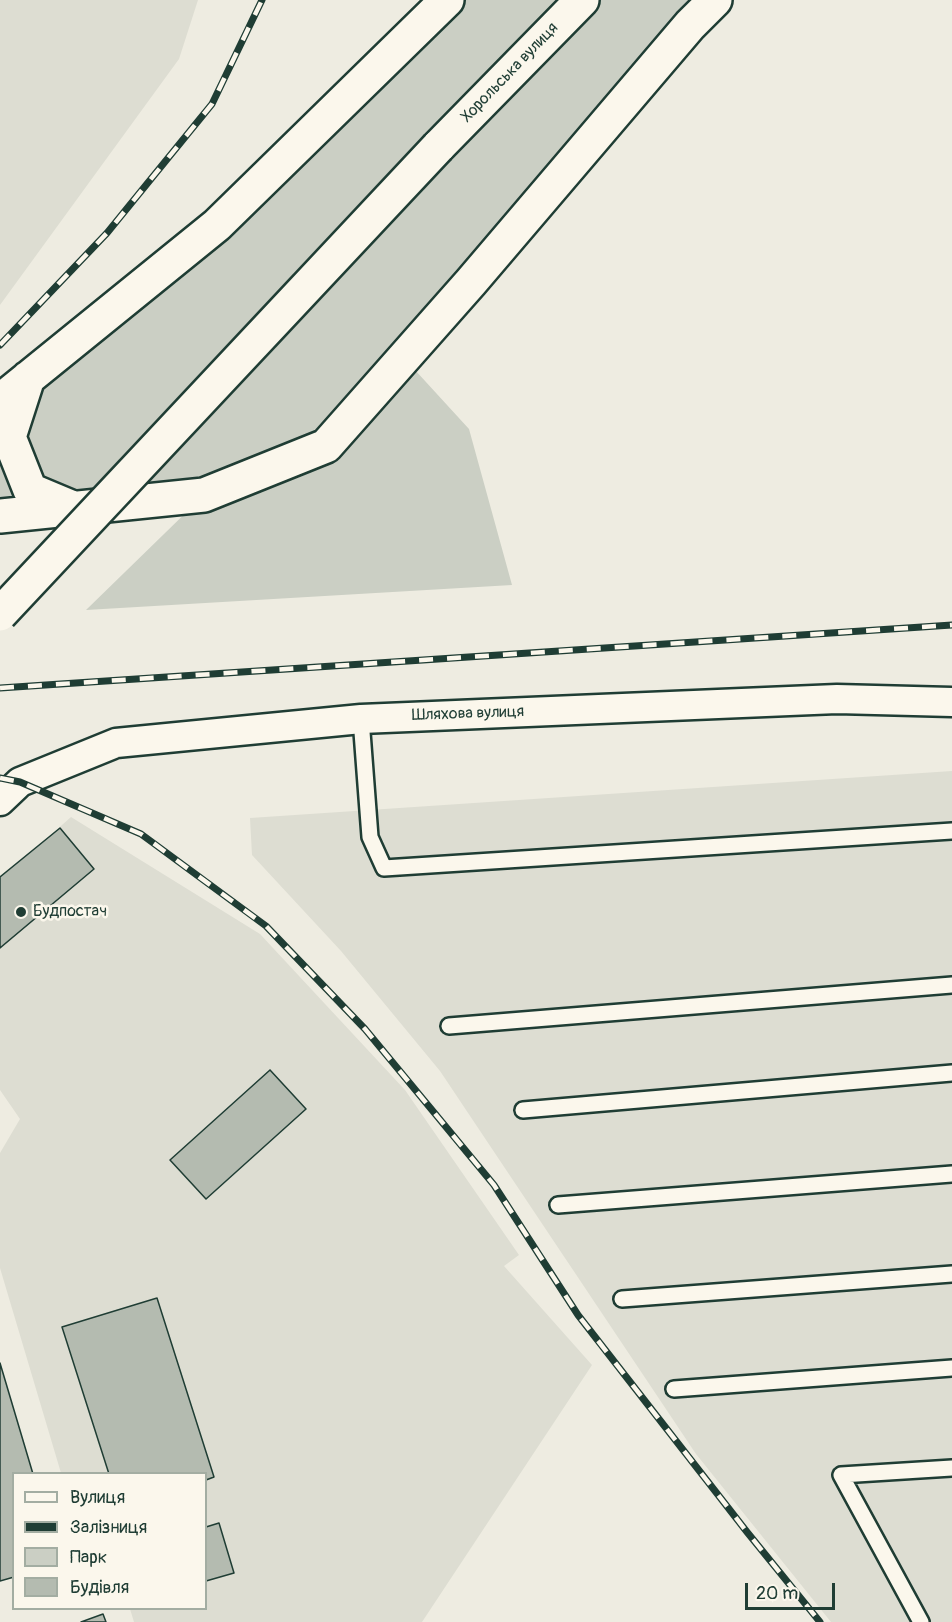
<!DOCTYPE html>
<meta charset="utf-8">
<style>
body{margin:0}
#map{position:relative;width:952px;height:1622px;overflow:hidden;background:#eeece1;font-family:Pangolin,sans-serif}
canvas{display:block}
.legend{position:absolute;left:12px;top:1472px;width:195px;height:138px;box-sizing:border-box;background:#fbf7ec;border:2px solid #a3ada2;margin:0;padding:8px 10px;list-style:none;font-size:18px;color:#1f3d34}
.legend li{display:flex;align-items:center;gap:12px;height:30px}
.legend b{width:30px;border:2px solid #a3ada2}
.scale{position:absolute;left:745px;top:1583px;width:90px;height:27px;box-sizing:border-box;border:3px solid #1f3d34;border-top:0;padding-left:8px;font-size:18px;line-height:21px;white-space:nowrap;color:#1f3d34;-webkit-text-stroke:4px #fbf7ec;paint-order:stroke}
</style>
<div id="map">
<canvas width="952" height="1622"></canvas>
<ul class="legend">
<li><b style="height:8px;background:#fbf7ec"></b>Вулиця</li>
<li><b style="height:8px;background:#1f3d34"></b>Залізниця</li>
<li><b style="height:16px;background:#cbcfc4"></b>Парк</li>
<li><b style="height:16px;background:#b4bbb0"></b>Будівля</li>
</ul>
<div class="scale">20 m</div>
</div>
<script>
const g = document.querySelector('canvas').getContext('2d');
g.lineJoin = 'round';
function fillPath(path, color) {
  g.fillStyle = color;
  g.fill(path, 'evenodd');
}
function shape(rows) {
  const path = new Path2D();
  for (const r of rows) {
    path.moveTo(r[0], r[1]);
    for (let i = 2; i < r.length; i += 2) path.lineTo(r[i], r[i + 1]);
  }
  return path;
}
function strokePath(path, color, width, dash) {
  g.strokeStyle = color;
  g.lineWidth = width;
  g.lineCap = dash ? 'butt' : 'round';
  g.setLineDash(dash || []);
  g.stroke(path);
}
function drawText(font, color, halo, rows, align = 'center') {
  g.font = font + ' Pangolin,sans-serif';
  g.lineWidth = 5;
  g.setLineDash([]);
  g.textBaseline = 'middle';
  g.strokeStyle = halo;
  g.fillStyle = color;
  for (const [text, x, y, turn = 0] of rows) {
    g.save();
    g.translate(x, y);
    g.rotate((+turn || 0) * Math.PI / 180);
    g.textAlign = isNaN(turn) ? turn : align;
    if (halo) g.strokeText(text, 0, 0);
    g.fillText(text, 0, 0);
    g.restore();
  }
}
const built = shape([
 [0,0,198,0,179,59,0,305],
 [952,771,952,1622,831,1622,696,1454,440,1071,341,951,252,855,250,818],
 [71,817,260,934,405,1090,519,1255,504,1266,592,1365,422,1622,134,1622,130,1609,206,1608,206,1474,61,1473,0,1268,0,1153,20,1119,0,1090,0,880]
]);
const green = shape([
 [447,0,715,0,404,358,469,429,512,585,86,610,203,496,0,516,0,401]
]);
const building = shape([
 [60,828,94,869,0,948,0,877,60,828],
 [270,1070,306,1109,206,1199,170,1160,270,1070],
 [157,1298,214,1477,206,1480,206,1474,109,1474,62,1327,157,1298],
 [0,1363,33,1474,14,1474,14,1577,0,1581,0,1363],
 [219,1523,234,1573,206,1581,206,1527,219,1523],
 [103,1614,106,1622,81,1622,103,1614]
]);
const service = shape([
 [361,719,370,837,384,868,952,831],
 [449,1026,952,985],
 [523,1110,952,1073],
 [558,1205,952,1174],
 [622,1299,952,1274],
 [674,1389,952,1368],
 [921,1622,841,1475,952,1468]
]);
const minor = shape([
 [0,801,20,782,116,743,361,719,837,699,952,702]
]);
const tertiary = shape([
 [438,147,582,0],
 [28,378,9,437,30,490,73,508],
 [0,401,217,225,447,0],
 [0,516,204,495,326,446,471,282,690,25,715,0]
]);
const rail = shape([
 [0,345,107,233,212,104,262,0],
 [0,688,952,625],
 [0,778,20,782,141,834,266,926,365,1029,494,1185,578,1315,747,1532,820,1622]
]);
const tertiaryBridge = shape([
 [0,614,438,147]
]);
const markers = [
 [21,912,6,"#1f3d34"]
];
const streetNames = [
 ["Хорольська вулиця",510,73,-46],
 ["Шляхова вулиця",468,714,-2]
];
const poiNames = [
 ["Будпостач",33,912]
];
fillPath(built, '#ddddd2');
fillPath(green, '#cbcfc4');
fillPath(building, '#b4bbb0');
strokePath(building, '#1f3d34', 1.5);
strokePath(service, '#1f3d34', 20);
strokePath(minor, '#1f3d34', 33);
strokePath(tertiary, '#1f3d34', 38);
strokePath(service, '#fbf7ec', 15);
strokePath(minor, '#fbf7ec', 28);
strokePath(tertiary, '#fbf7ec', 33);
strokePath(rail, '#1f3d34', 7);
strokePath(rail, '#fbf7ec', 4.5, [14]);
strokePath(tertiaryBridge, '#1f3d34', 38, []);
strokePath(tertiaryBridge, '#fbf7ec', 33);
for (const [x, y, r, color] of markers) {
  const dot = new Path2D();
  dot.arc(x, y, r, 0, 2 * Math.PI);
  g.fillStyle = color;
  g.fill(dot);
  strokePath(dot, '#fbf7ec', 2);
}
drawText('16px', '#1f3d34', '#fbf7ec', streetNames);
drawText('16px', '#1f3d34', '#fbf7ec', poiNames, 'left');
</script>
